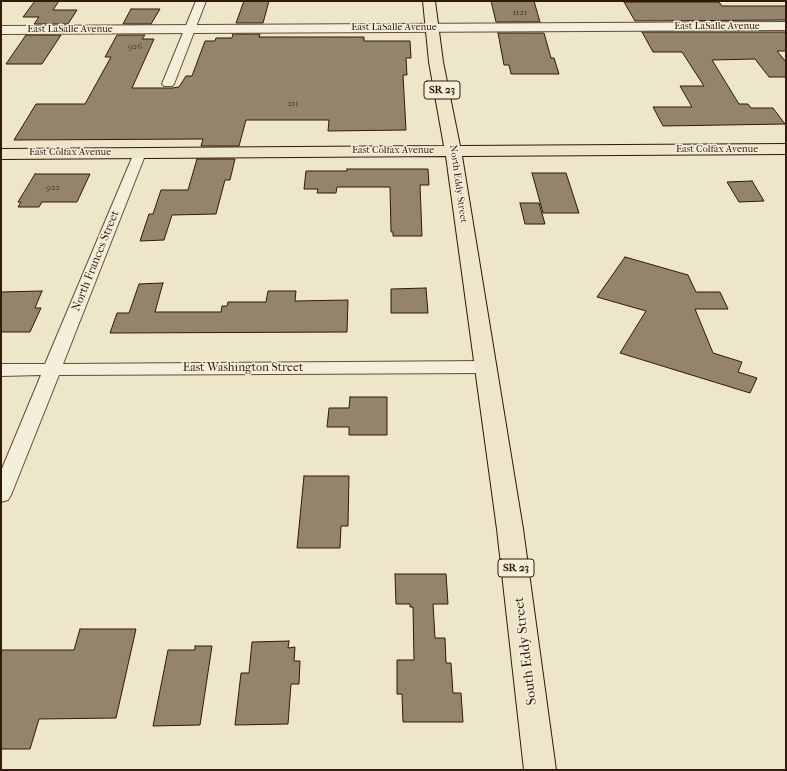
<!DOCTYPE html>
<style>
body{margin:0}
#map{position:relative;width:787px;height:771px;overflow:hidden;background:#eee6c8;font-family:"IM FELL French Canon",serif}
canvas{display:block}
.frame{position:absolute;inset:0;border:2px solid #321908;pointer-events:none}
</style>
<div id="map">
<canvas width="787" height="771"></canvas>
<div class="frame"></div>
</div>
<script>
const g = document.querySelector('canvas').getContext('2d');
g.lineJoin = 'round';
function fillPath(path, color) {
  g.fillStyle = color;
  g.fill(path, 'evenodd');
}
function shape(rows) {
  const path = new Path2D();
  for (const r of rows) {
    path.moveTo(r[0], r[1]);
    for (let i = 2; i < r.length; i += 2) path.lineTo(r[i], r[i + 1]);
  }
  return path;
}
function strokePath(path, color, width, dash) {
  g.strokeStyle = color;
  g.lineWidth = width;
  g.lineCap = dash ? 'butt' : 'round';
  g.setLineDash(dash || []);
  g.stroke(path);
}
function drawText(font, color, halo, rows, align = 'center') {
  g.font = font + ' "IM FELL French Canon",serif';
  g.lineWidth = 3;
  g.setLineDash([]);
  g.textBaseline = 'middle';
  g.strokeStyle = halo;
  g.fillStyle = color;
  for (const [text, x, y, turn = 0] of rows) {
    g.save();
    g.translate(x, y);
    g.rotate((+turn || 0) * Math.PI / 180);
    g.textAlign = isNaN(turn) ? turn : align;
    if (halo) g.strokeText(text, 0, 0);
    g.fillText(text, 0, 0);
    g.restore();
  }
}
const building = shape([
 [35,1,59,1,53,10,77,10,68,24,34,24,39,17,23,17,35,1],
 [244,1,269,1,263,23,236,23,244,1],
 [491,1,534,1,540,22,496,22,491,1],
 [624,2,719,2,722,6,786,6,786,20,635,21,624,2],
 [131,9,160,9,151,24,123,24,131,9],
 [642,32,786,32,786,51,777,51,786,62,786,77,769,77,755,59,712,60,739,104,748,104,751,108,773,108,785,124,663,126,653,107,692,107,680,86,704,86,682,52,653,52,642,32],
 [498,33,544,33,551,58,554,58,559,74,511,74,509,65,504,65,498,33],
 [233,34,260,34,259,37,364,37,364,41,410,41,411,58,406,58,407,75,403,75,406,130,328,131,329,120,246,120,239,146,201,146,203,139,14,140,36,104,85,104,111,57,105,57,117,35,145,35,142,39,154,39,132,88,172,88,179,87,186,76,192,76,205,41,215,41,216,38,232,38,233,34],
 [26,35,61,35,42,64,6,64,26,35],
 [197,159,235,159,230,180,225,180,216,214,172,215,164,240,140,241,149,214,153,214,161,190,188,190,197,159],
 [347,169,428,169,429,185,420,185,422,236,393,236,393,232,391,232,390,187,337,187,336,193,317,193,318,189,304,189,306,171,347,171,347,169],
 [532,173,566,173,579,213,543,213,532,173],
 [35,174,90,174,77,202,42,202,39,207,18,207,21,202,18,202,35,174],
 [752,181,764,201,739,202,727,182,752,181],
 [520,203,539,203,545,224,525,224,520,203],
 [625,257,688,275,696,292,720,292,728,309,695,309,713,353,742,362,738,372,757,378,750,393,620,353,646,311,597,297,625,257],
 [163,283,155,312,221,312,222,306,227,306,228,302,266,302,268,291,296,291,295,301,348,300,347,332,110,333,117,313,129,313,139,284,163,283],
 [426,288,428,313,391,313,391,289,426,288],
 [42,291,35,308,41,308,30,332,1,332,1,292,42,291],
 [350,397,387,397,387,435,349,435,349,427,327,427,329,408,349,408,350,397],
 [304,476,349,476,348,526,341,526,340,548,297,548,304,476],
 [395,574,446,574,448,604,433,604,435,638,445,638,446,663,451,663,453,693,461,693,463,722,403,722,402,694,397,694,397,660,414,660,413,607,410,607,410,604,396,604,395,574],
 [80,629,136,629,116,718,39,719,30,749,1,749,1,650,74,650,80,629],
 [289,641,288,648,295,647,294,661,300,661,299,684,291,684,288,724,235,725,241,673,249,673,252,642,289,641],
 [195,646,212,646,200,725,153,726,168,650,195,650,195,646]
]);
const minor = shape([
 [196,1,206,1,174,84,172,86,164,86,162,84,196,1],
 [140,149,145,150,146,153,63,364,486,361,492,363,495,367,492,371,486,373,59,375,11,495,8,500,1,502,1,471,41,375,1,376,1,364,45,364,134,153,135,150,140,149]
]);
const tertiary = shape([
 [786,22,786,30,1,34,1,26,786,22]
]);
const primary = shape([
 [423,1,435,1,443,62,460,146,786,144,786,154,462,156,523,529,556,770,524,770,497,529,446,156,1,159,1,149,444,146,429,62,423,1]
]);
const farNumbernames = [
 ["1121",520,13],
 ["926",135,47],
 ["211",293,104],
 ["922",53,188]
];
const farStreetnames = [
 ["East LaSalle Avenue",717,27],
 ["East LaSalle Avenue",394,28],
 ["East LaSalle Avenue",70,30],
 ["East Colfax Avenue",717,150],
 ["East Colfax Avenue",393,151],
 ["East Colfax Avenue",70,153],
 ["North Eddy Street",458,184,82]
];
const shields = [
 [442,90,36],
 [516,568,36]
];
const shieldNames = [
 ["SR 23",442,90],
 ["SR 23",516,568]
];
const streetNames = [
 ["North Frances Street",96,261,-68],
 ["East Washington Street",243,368]
];
const nearStreetnames = [
 ["South Eddy Street",526,651,-97]
];
fillPath(building, '#94846c');
strokePath(building, '#321908', 1);
strokePath(minor, '#614c38', 2);
strokePath(tertiary, '#614c38', 2);
strokePath(primary, '#321908', 2);
fillPath(minor, '#f4efdb');
fillPath(tertiary, '#f4efdb');
fillPath(primary, '#eee6c8');
drawText('9px', '#4a3421', null, farNumbernames);
drawText('10px', '#321908', '#f4efdb', farStreetnames);
for (const [x, y, w] of shields) {
  const box = new Path2D();
  box.roundRect(x - w / 2, y - 9, w, 18, 3);
  g.fillStyle = '#f4efdb';
  g.fill(box);
  strokePath(box, '#321908', 1);
}
drawText('bold 11px', '#321908', null, shieldNames);
drawText('12px', '#321908', '#f4efdb', streetNames);
drawText('14px', '#321908', '#f4efdb', nearStreetnames);
</script>
